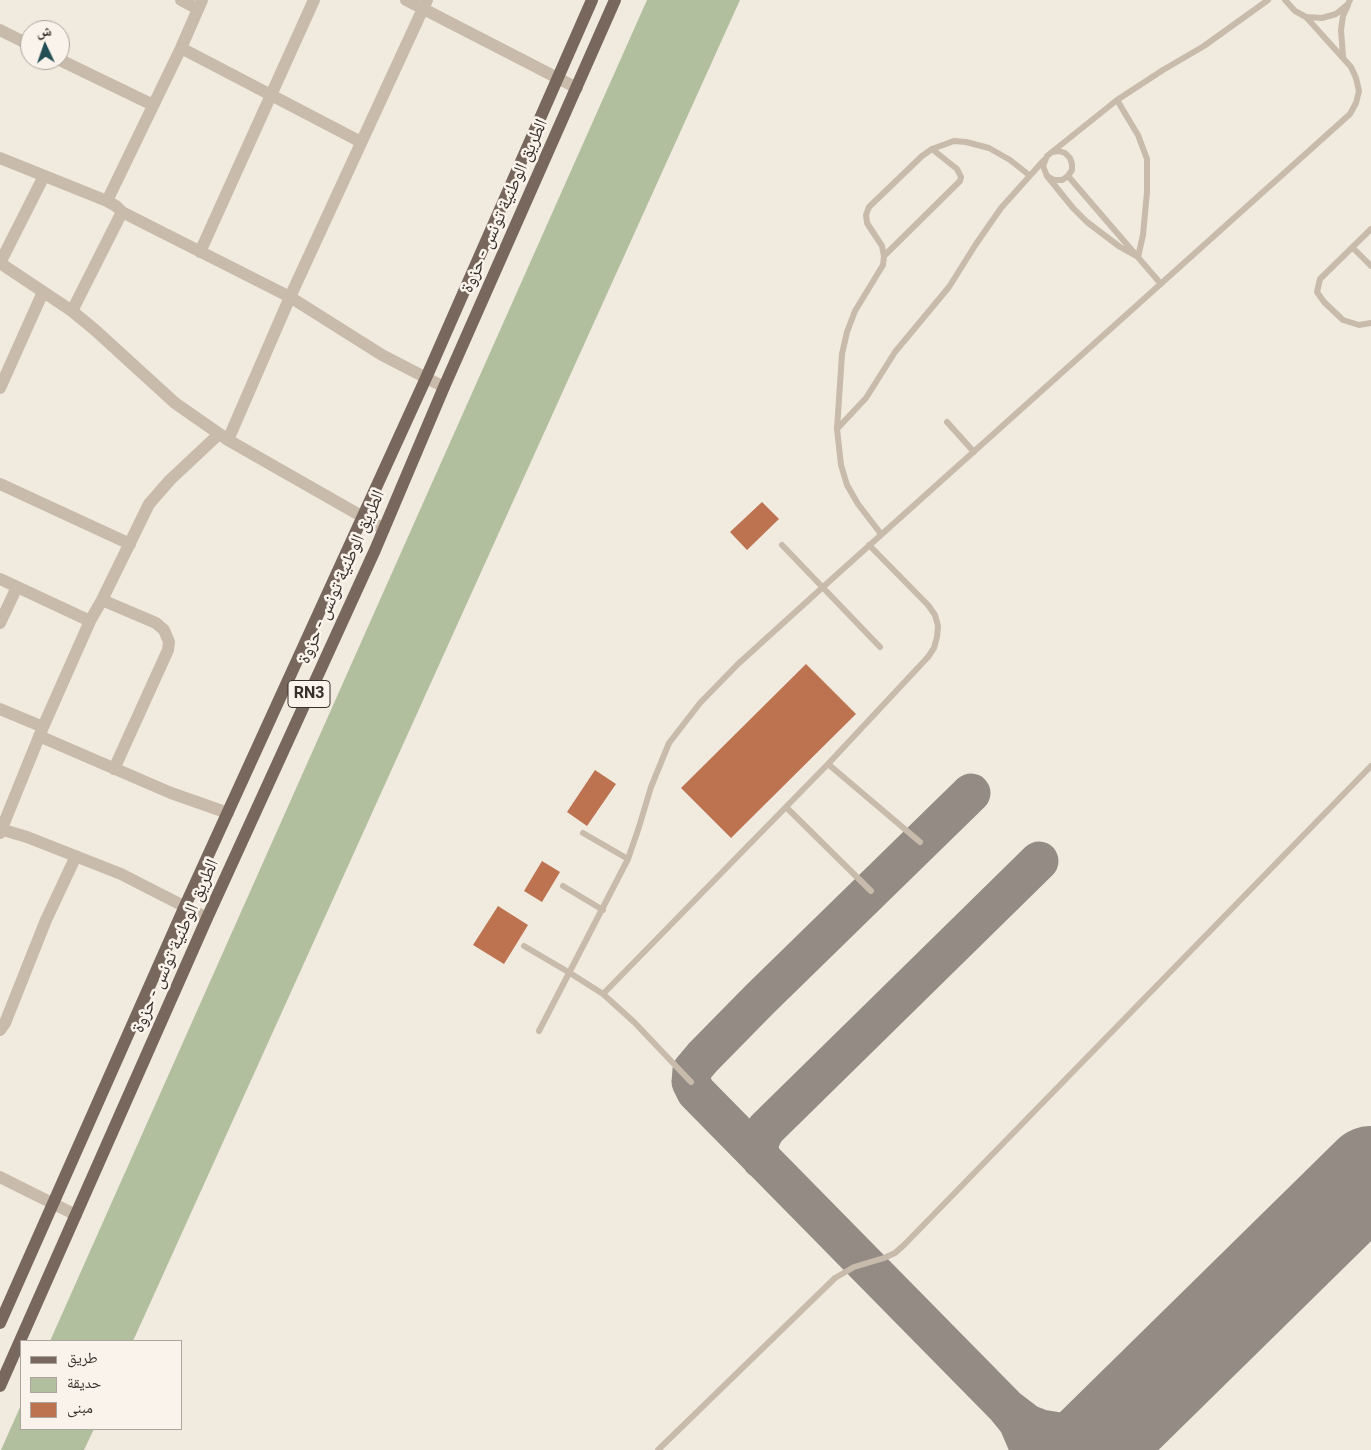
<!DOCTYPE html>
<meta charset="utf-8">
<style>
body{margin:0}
#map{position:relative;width:1371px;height:1450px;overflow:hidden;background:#f1eade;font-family:Roboto,"Noto Naskh Arabic",sans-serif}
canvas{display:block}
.legend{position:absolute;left:20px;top:1340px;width:162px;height:90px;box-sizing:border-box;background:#f9f3eb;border:1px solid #aba59e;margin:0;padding:6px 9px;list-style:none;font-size:15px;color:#372f2a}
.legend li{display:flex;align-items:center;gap:10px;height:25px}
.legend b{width:25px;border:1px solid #aba59e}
.north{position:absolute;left:20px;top:20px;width:50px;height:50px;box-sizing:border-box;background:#f9f3eb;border:1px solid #aba59e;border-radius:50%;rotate:357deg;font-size:14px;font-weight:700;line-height:20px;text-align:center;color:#372f2a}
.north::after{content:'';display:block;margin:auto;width:18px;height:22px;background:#224e56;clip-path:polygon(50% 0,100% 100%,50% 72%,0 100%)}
</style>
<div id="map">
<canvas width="1371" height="1450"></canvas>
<ul class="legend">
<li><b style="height:6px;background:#78675c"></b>طريق</li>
<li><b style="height:14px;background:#b2bf9f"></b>حديقة</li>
<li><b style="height:14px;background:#be7350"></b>مبنى</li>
</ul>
<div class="north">ش</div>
</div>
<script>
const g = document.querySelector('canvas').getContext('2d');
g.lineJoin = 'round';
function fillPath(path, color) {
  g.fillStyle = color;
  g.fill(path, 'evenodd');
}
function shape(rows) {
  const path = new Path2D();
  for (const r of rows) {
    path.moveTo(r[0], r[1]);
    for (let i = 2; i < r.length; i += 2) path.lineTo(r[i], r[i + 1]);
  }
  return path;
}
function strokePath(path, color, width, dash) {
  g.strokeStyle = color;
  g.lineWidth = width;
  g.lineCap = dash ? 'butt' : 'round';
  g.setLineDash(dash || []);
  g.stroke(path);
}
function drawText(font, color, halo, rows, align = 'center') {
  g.font = font + ' Roboto,"Noto Naskh Arabic",sans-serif';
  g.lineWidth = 5;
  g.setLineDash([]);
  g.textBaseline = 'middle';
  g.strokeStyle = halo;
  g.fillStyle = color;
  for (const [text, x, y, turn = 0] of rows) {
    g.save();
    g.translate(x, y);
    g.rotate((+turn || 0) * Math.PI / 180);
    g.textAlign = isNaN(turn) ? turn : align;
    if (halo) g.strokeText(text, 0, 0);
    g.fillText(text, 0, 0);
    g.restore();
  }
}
const green = shape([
 [647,0,740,0,133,1341,50,1341],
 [21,1405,21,1429,94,1429,84,1450,1,1450]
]);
const taxiway = shape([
 [971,793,760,999,703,1057,692,1070,691,1082,696,1092,1005,1406,1018,1422,1030,1450],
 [761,1159,759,1146,761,1138,766,1129,1039,861],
 [1007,1408,1028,1424,1041,1429,1065,1433,1081,1433,1093,1430,1113,1422,1129,1412]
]);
const runway = shape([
 [1090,1450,1371,1174]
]);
const building = shape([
 [762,502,779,519,747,550,730,532],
 [806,664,856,714,731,838,681,788],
 [595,770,616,784,587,826,567,812],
 [542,861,560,872,542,902,524,891],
 [498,906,528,925,504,964,473,945]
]);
const lane = shape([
 [1285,0,1295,11,1306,17,1322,18,1336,14,1348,4,1350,0],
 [1343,56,1341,30,1343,16,1348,5],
 [1117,100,1138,135,1147,159,1147,192,1143,235,1138,257],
 [1052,152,1117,100,1163,70,1204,46,1268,0],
 [1047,176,1054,180,1062,180,1068,176,1072,170,1072,164,1070,158,1065,153,1059,151,1052,152,1047,156,1043,166,1047,176,1073,208,1087,222,1120,247,1138,257],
 [1068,176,1161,284],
 [1371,229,1320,279,1317,292,1324,302,1343,320,1359,325,1371,323],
 [1353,248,1371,266],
 [884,256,960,181,961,177,957,169,932,149],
 [947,422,974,452],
 [837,429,866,398,895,352,949,287,976,244,1001,208,1044,160],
 [881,534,858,504,847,485,841,465,837,429,842,354,847,332,855,311,883,265,884,256,882,246,867,223,866,215,869,207,922,156,932,149,954,141,966,142,989,148,1010,160,1029,175],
 [782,545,880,647],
 [828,764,920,842],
 [786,807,871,891],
 [583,833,628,859],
 [563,886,603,910],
 [524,946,570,973,603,994,634,1022,691,1082],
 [603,994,828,764,928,657,934,648,937,637,938,626,935,615,928,605,869,545],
 [539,1031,628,859,639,827,651,787,669,743,700,703,738,664,823,587,1350,114,1356,103,1359,91,1356,78,1351,67,1306,17],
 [658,1450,835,1278,854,1267,884,1258,895,1253,904,1245,1371,766]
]);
const street = shape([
 [181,0,198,9],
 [406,0,577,88],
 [0,30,30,45],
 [181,48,361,142],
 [60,60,153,105],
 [0,158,107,201,116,206,122,212,290,297,382,355,444,387],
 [107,201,181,48,202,0],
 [200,252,314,0],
 [0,263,72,311,95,330,175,403,228,440,384,529],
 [0,263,44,176],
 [72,311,122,212],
 [0,388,43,292],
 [228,440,290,297,427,0],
 [0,484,130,544],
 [0,579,90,621],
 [102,600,156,623,164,630,169,642,168,650,114,769],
 [0,623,17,587],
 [0,709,43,727],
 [39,736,171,793,228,813],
 [0,829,27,837,121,874,207,918],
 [0,833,43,727,90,621,102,600,149,504,170,480,219,434],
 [0,1030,5,1023,46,920,76,856],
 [0,1177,76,1215]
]);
const primary = shape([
 [0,1323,185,906,426,378,592,0],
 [0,1386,207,918,375,550,444,387,615,0]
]);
const shields = [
 [309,694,42]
];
const shieldNames = [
 ["RN3",309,694]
];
const streetNames = [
 ["الطريق الوطنية تونس - حزوة",505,206,-66],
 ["الطريق الوطنية تونس - حزوة",342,577,-66],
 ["الطريق الوطنية تونس - حزوة",176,946,-66]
];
fillPath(green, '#b2bf9f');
strokePath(taxiway, '#948c84', 39);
strokePath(runway, '#948c84', 96);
fillPath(building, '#be7350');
strokePath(lane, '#c8bbab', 6);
strokePath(street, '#c8bbab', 12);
strokePath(primary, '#78675c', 12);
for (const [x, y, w] of shields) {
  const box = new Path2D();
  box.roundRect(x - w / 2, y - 13.5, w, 27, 4);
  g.fillStyle = '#f9f3eb';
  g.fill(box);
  strokePath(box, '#372f2a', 1);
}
drawText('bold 16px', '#372f2a', null, shieldNames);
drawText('18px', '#372f2a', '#f9f3eb', streetNames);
</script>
